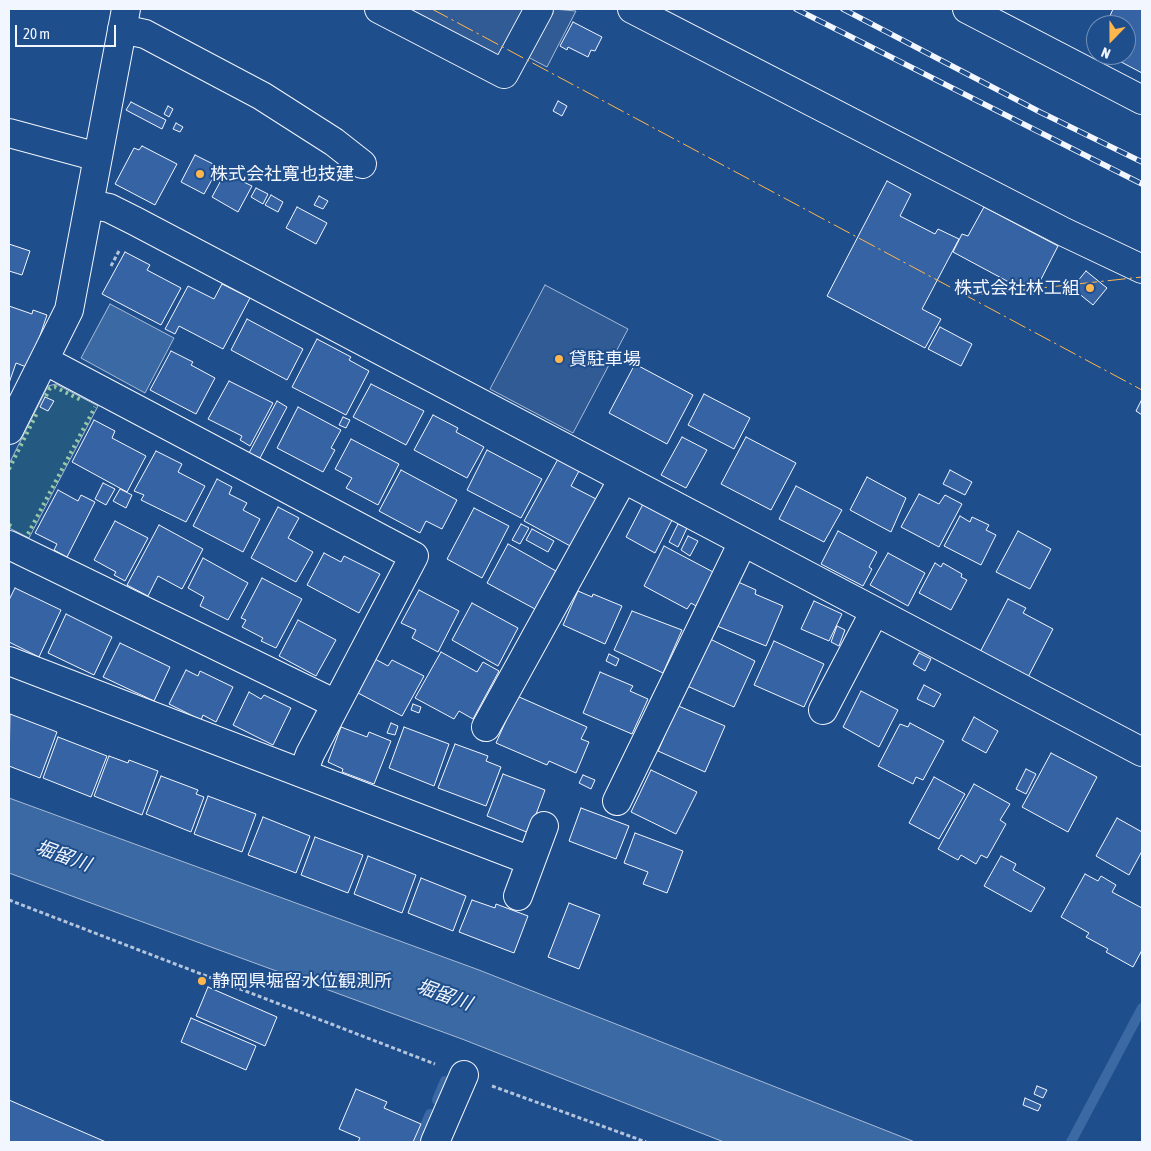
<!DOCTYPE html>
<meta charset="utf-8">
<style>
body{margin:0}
#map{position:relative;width:1151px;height:1151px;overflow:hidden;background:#1f4e8c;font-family:"Asap Condensed",sans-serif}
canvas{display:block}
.frame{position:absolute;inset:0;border:10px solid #f2f6ff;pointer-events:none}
.north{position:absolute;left:1086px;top:15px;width:50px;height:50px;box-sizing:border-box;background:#1f4e8c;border:1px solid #7391ba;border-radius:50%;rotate:202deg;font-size:14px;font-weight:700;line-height:20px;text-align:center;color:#f2f6ff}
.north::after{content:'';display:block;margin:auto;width:18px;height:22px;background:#ffb74d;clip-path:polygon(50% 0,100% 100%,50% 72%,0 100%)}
.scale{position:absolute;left:15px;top:25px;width:101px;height:22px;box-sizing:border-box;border:2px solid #f2f6ff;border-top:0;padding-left:6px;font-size:15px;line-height:18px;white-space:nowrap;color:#f2f6ff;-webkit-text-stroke:4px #1f4e8c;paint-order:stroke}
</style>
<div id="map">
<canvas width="1151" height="1151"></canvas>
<div class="frame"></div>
<div class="north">N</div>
<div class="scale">20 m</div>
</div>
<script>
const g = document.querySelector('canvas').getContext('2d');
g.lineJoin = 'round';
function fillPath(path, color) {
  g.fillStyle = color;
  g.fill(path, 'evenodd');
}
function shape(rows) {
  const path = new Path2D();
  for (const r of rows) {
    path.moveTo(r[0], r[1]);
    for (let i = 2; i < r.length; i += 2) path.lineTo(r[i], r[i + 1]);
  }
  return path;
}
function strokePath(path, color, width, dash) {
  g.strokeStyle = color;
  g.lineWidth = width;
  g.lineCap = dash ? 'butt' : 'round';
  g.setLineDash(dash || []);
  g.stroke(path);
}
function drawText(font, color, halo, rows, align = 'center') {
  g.font = font + ' "Asap Condensed","Noto Sans JP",sans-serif';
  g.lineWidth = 4;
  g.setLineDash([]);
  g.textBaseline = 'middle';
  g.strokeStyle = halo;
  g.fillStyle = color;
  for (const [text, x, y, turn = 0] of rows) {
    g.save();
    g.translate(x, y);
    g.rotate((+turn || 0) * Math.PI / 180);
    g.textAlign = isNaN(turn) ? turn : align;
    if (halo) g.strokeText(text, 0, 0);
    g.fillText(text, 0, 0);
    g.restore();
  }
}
const green = shape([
 [56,384,98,406,29,538,9,528,9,464,48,386,56,384]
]);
const parking = shape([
 [406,9,524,9,499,58,406,9],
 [553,9,576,11,547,67,528,57,553,9],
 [545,285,628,329,573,433,490,389,545,285]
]);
const water = shape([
 [110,304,174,338,145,393,81,358,110,304],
 [9,798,479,970,915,1142,724,1142,462,1039,9,873,9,798]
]);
const stream = shape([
 [437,1100,445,1081],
 [418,1142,430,1114],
 [1071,1142,1142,1008]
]);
const building = shape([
 [1113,9,1142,9,1142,73,1108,55,1126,55,1126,25,1106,25,1113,9],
 [573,22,602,37,595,51,591,50,588,57,568,47,567,50,560,46,573,22],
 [558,101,567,106,562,116,553,111,558,101],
 [131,102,166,120,162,129,126,110,131,102],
 [168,106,173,109,169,117,164,114,168,106],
 [176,123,183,127,180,132,173,129,176,123],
 [142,146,177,164,155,205,115,184,134,148,139,150,142,146],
 [195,155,219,167,204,194,181,182,195,155],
 [225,173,252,186,238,212,212,197,225,173],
 [887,181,911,194,900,216,935,234,938,229,959,239,922,309,941,319,925,348,827,296,887,181],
 [256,188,268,194,263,204,251,197,256,188],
 [271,195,283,202,278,212,265,205,271,195],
 [319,196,328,201,323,209,314,205,319,196],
 [297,207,327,223,316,244,286,228,297,207],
 [984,207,1058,246,1033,295,953,252,962,234,968,236,984,207],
 [9,244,30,251,22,275,9,271,9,244],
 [125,252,150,265,147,270,181,288,161,325,102,294,125,252],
 [1086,271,1107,288,1093,305,1072,288,1086,271],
 [222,284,250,298,223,349,179,326,175,334,165,329,188,286,214,299,222,284],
 [9,306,32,314,33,310,47,315,29,368,16,363,9,383,9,306],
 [247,319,303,349,287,380,231,350,247,319],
 [940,327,972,344,961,366,928,349,940,327],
 [317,339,351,357,349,360,369,371,346,415,292,387,317,339],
 [171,351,193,362,191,365,215,378,196,414,150,390,171,351],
 [635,364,693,395,667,444,609,413,635,364],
 [229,381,273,403,250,446,240,440,242,436,208,419,229,381],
 [371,384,424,411,406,445,353,417,371,384],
 [704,394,750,418,734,449,688,425,704,394],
 [45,397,54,401,48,411,40,407,45,397],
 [1142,399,1142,415,1136,411,1142,399],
 [277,401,287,407,260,458,249,453,277,401],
 [298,407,341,430,331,448,335,450,323,472,277,448,298,407],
 [433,415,458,428,456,432,484,447,467,478,414,450,433,415],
 [343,417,350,420,346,428,339,425,343,417],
 [94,420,115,431,112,438,146,456,127,492,72,462,94,420],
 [682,437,707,450,686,488,661,475,682,437],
 [746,437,796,463,771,510,721,484,746,437],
 [351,439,399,464,378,505,346,488,352,478,335,469,351,439],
 [487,450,542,479,521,518,467,490,487,450],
 [156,451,182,464,178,472,205,486,186,522,141,500,144,495,134,491,156,451],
 [558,459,579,471,571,486,600,501,574,548,524,521,558,459],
 [401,470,457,500,442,529,426,521,420,533,379,511,401,470],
 [950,470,972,482,965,495,943,484,950,470],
 [867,477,906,498,891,532,850,510,867,477],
 [217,479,232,487,229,494,247,503,243,510,260,519,243,552,193,526,217,479],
 [103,483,115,489,106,505,95,499,103,483],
 [796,486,842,510,824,542,779,519,796,486],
 [120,489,132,495,126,508,113,501,120,489],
 [58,490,78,501,81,495,95,502,67,557,54,550,57,544,35,533,58,490],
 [919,494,939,504,945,495,962,504,939,547,901,527,919,494],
 [643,504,672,520,655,553,626,537,643,504],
 [278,507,299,518,288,538,313,552,296,582,251,558,278,507],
 [474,508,509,526,482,578,447,559,474,508],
 [960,516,970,522,972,517,989,525,986,530,996,535,981,565,944,546,960,516],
 [115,521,148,538,125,581,114,575,116,572,94,560,115,521],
 [521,524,529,528,520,544,512,540,521,524],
 [678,524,687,528,678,547,669,542,678,524],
 [159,525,203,549,182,589,158,576,148,596,127,585,159,525],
 [532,529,554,541,548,552,526,540,532,529],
 [838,531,877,552,869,567,872,569,863,586,821,564,838,531],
 [1018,531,1051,549,1030,589,996,572,1018,531],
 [688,536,698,541,690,556,681,550,688,536],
 [508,544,556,571,535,609,487,583,508,544],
 [664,546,715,573,696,606,691,603,687,609,644,586,664,546],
 [324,553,341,562,344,556,380,574,359,613,307,585,324,553],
 [888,553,925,573,908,606,870,585,888,553],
 [203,558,248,583,228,620,200,606,204,597,188,588,203,558],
 [935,563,941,567,943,563,962,574,961,577,967,580,951,610,919,593,935,563],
 [262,578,302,599,276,648,261,641,263,638,242,627,246,620,241,618,262,578],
 [736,581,756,590,755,594,783,606,766,646,717,626,736,581],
 [15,588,61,610,39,657,9,642,9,600,15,588],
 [419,590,459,611,438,652,412,638,416,630,401,623,419,590],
 [578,591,592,597,593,594,622,606,605,644,563,625,578,591],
 [1008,599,1026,608,1023,613,1053,629,1027,679,979,654,1008,599],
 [814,601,842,614,829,641,801,629,814,601],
 [472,603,518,628,498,666,452,640,472,603],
 [632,611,682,630,663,673,614,650,632,611],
 [66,614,112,637,94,675,48,653,66,614],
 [298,620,336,640,316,676,279,656,298,620],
 [837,626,845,630,839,646,831,642,837,626],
 [706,637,755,661,734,707,685,685,706,637],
 [774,641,824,664,804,707,754,685,774,641],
 [120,643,170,667,154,701,103,677,120,643],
 [441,652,477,672,483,662,499,671,473,719,459,711,454,719,415,698,441,652],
 [919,653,931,659,925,671,913,664,919,653],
 [609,654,619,659,616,666,606,661,609,654],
 [375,659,388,666,392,660,424,676,402,716,358,693,375,659],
 [186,670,198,676,200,671,233,687,216,722,203,715,201,720,169,704,186,670],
 [600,672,633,686,630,691,648,699,632,734,583,713,600,672],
 [924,685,941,694,934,707,917,699,924,685],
 [861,691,898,710,879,747,843,727,861,691],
 [249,692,261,699,264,695,291,708,273,745,233,725,249,692],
 [517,696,587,727,581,739,589,742,576,773,549,761,547,765,496,743,517,696],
 [413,704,421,707,419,713,411,710,413,704],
 [674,704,725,726,705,772,658,751,665,735,661,733,674,704],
 [10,714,57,732,40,778,9,766,10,714],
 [974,717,998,731,986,753,962,740,974,717],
 [391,723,398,726,395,735,387,733,391,723],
 [910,723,944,741,923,780,916,777,913,784,878,766,900,724,908,727,910,723],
 [341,727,367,737,369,732,391,741,374,784,342,772,343,769,328,762,341,727],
 [404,727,449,744,434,786,389,768,404,727],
 [58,737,107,756,91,797,43,778,58,737],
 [455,744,488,756,486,761,501,767,486,806,438,788,455,744],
 [1051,753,1097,777,1068,832,1022,807,1051,753],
 [109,756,128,763,129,760,158,771,142,815,94,796,109,756],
 [1026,769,1036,774,1026,794,1016,789,1026,769],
 [651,770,697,792,676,834,631,812,651,770],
 [503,774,545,790,529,833,487,816,503,774],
 [583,775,595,780,591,789,579,783,583,775],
 [161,776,198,790,196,794,204,797,191,832,146,814,161,776],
 [934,777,965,794,939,839,909,823,934,777],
 [974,784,1010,804,1000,820,1006,824,987,858,981,855,976,864,961,855,958,860,938,849,974,784],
 [208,796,256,814,242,852,194,834,208,796],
 [581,808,629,826,616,859,569,841,581,808],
 [263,817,310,836,296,873,248,855,263,817],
 [1117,818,1142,832,1142,851,1129,875,1096,856,1117,818],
 [635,833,683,851,667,893,643,884,648,872,624,863,635,833],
 [315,837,363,855,348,893,301,875,315,837],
 [368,856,416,875,402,913,354,894,368,856],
 [1001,856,1016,864,1013,870,1045,888,1031,912,984,886,1001,856],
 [1085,874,1098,881,1101,876,1116,885,1112,892,1142,908,1142,950,1133,967,1106,952,1108,949,1086,937,1089,933,1061,917,1085,874],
 [421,878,466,896,453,931,408,913,421,878],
 [472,900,495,908,496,904,528,916,514,953,459,932,472,900],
 [569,903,600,915,579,969,548,957,569,903],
 [200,978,207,980,204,986,197,983,200,978],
 [208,987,277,1017,265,1046,196,1016,208,987],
 [191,1018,256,1046,246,1070,181,1042,191,1018],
 [1037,1086,1047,1090,1043,1098,1034,1094,1037,1086],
 [356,1089,387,1102,384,1108,421,1124,413,1142,358,1142,360,1138,339,1129,356,1089],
 [1025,1098,1041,1105,1038,1111,1023,1105,1025,1098],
 [9,1100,106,1142,9,1142,9,1100]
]);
const path = shape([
 [111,266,120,249],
 [9,900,435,1064],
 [492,1086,646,1142]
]);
const minor = shape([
 [379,9,504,74,539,9],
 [632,9,1064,232,1142,269],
 [967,9,1142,100],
 [122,29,145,34,262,96,334,142,362,164],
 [9,133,98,157],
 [89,204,109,208,135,221,1142,752],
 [44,360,414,556,310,754,303,773],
 [9,430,69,310,126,9],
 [9,545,336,704],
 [9,661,531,861],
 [823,710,875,611],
 [486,727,623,479],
 [617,801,743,542],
 [518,896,544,826],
 [435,1142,464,1075]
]);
const rail = shape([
 [796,9,1142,184],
 [843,9,1040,112,1142,162]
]);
const hedge = shape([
 [46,396,50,388,55,387,81,400],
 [9,469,38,411],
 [9,525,13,527],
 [28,534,95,407]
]);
const power = shape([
 [432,9,1142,390],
 [966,296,1142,277]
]);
const markers = [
 [200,174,5,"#ffb74d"],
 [1090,288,5,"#ffb74d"],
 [559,359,5,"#ffb74d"],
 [202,981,5,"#ffb74d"]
];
const poiNames = [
 ["株式会社寛也技建",210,174],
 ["株式会社林工組",1080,288,"right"],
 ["貸駐車場",569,359],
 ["静岡県堀留水位観測所",212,981]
];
const waterNames = [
 ["堀留川",63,856,20],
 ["堀留川",444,995,20]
];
fillPath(green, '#245a82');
strokePath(green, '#a8bbd7', 1);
fillPath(parking, '#305b95');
strokePath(parking, '#a8bbd7', 1);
fillPath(water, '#3b69a3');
strokePath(water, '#a8bbd7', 1);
strokePath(stream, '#3b69a3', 10);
fillPath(building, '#3563a3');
strokePath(building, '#f2f6ff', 1);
strokePath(minor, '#f2f6ff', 30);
strokePath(path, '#b3c4dc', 3, [4, 2.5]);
strokePath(minor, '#1f4e8c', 28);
strokePath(rail, '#f2f6ff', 5.5);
strokePath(rail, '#1f4e8c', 4, [11]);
strokePath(hedge, '#97c8a6', 4, [2.5, 4]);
strokePath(power, '#ffb74d', 1, [18, 4, 2.5, 4]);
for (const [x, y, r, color] of markers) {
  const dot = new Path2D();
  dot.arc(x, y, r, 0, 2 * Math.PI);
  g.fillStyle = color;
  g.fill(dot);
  strokePath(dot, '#1f4e8c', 2);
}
drawText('18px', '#f2f6ff', '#1f4e8c', poiNames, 'left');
drawText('italic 19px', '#f2f6ff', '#1f4e8c', waterNames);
</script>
